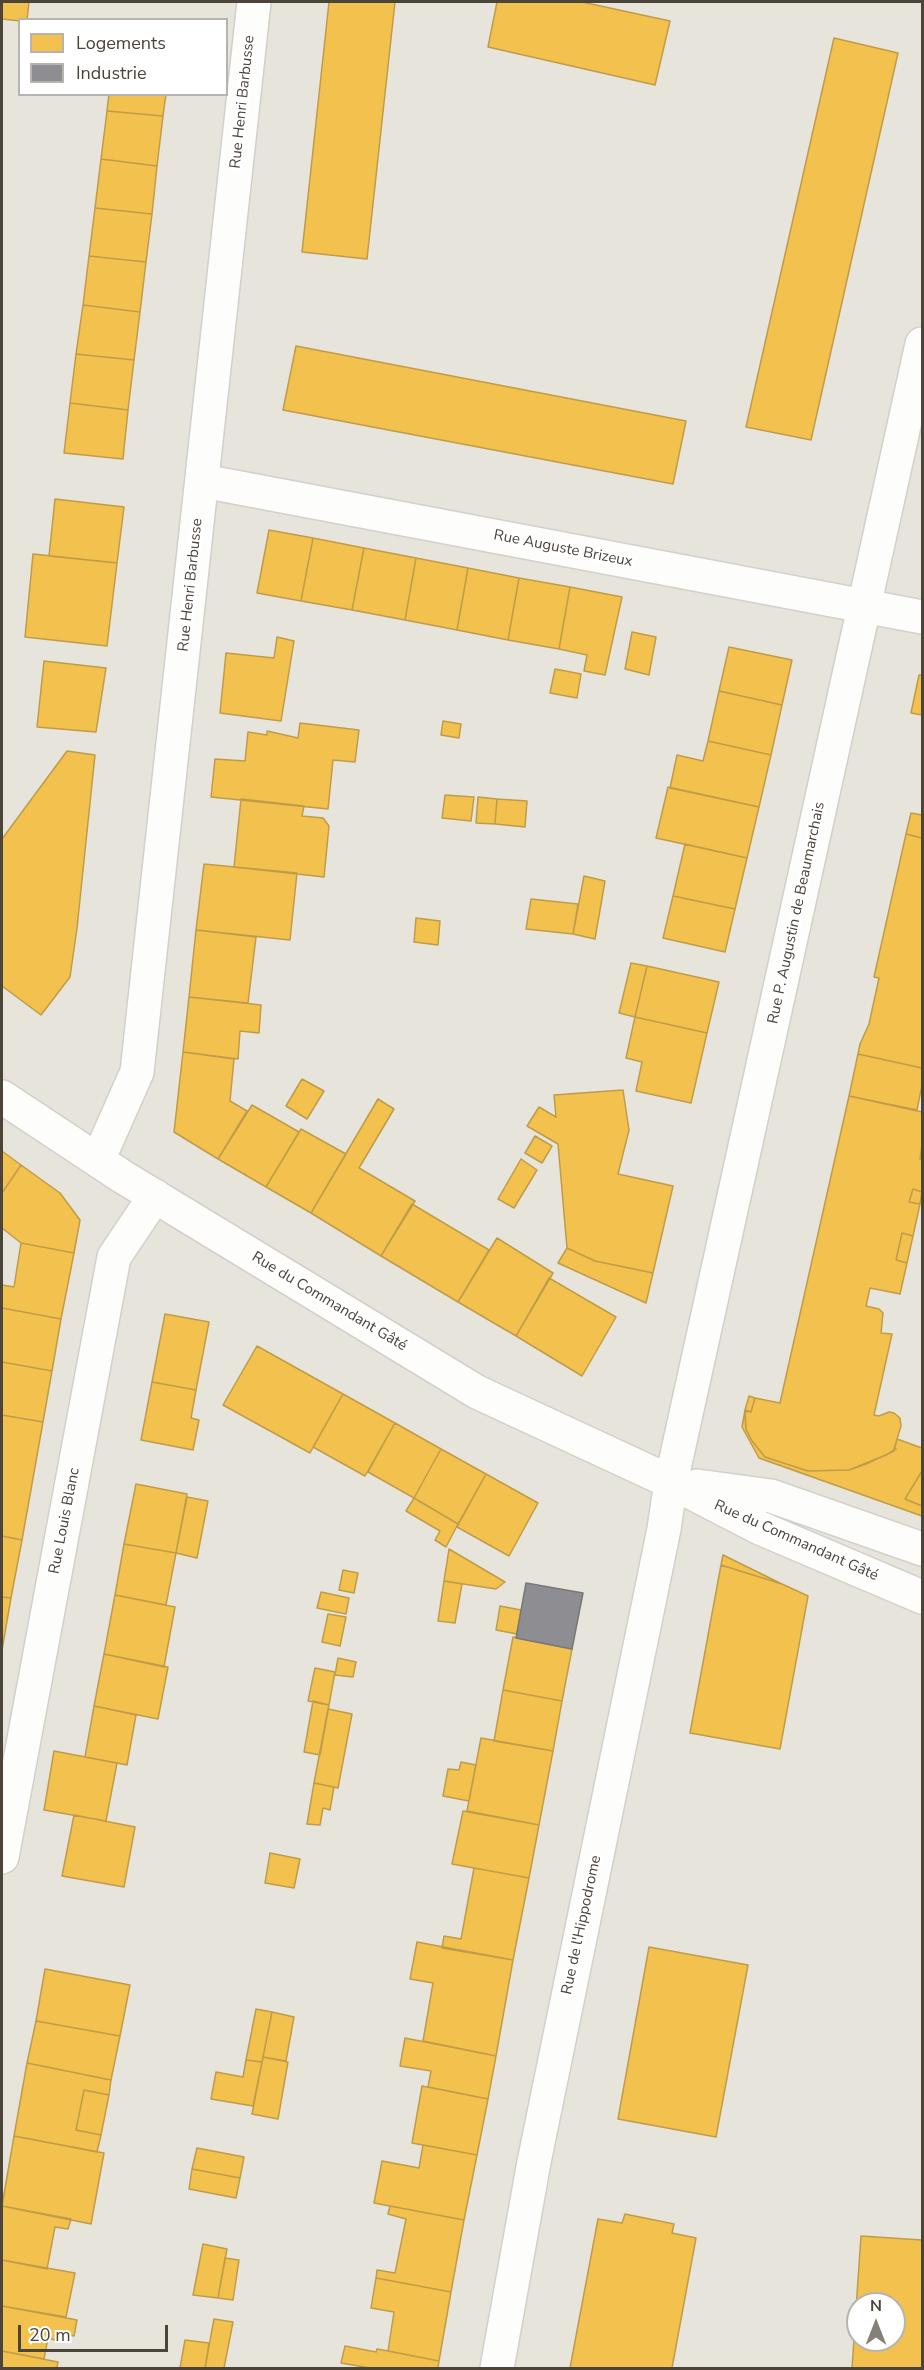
<!DOCTYPE html>
<meta charset="utf-8">
<style>
body{margin:0}
#map{position:relative;width:924px;height:2370px;overflow:hidden;background:#f4f2ee;font-family:"Nunito Sans",sans-serif}
canvas{display:block}
.frame{position:absolute;inset:0;border:3px solid #4b4439;pointer-events:none}
.legend{position:absolute;left:18px;top:18px;width:210px;height:78px;box-sizing:border-box;background:#fff;border:2px solid #b7b4b0;margin:0;padding:8px 10px;list-style:none;font-size:18px;color:#4b4439}
.legend li{display:flex;align-items:center;gap:12px;height:30px}
.legend b{width:30px;border:2px solid #b7b4b0}
.north{position:absolute;left:846px;top:2292px;width:60px;height:60px;box-sizing:border-box;background:#fff;border:2px solid #b7b4b0;border-radius:50%;rotate:0deg;font-size:16px;font-weight:700;line-height:24px;text-align:center;color:#4b4439}
.north::after{content:'';display:block;margin:auto;width:21px;height:27px;background:#868178;clip-path:polygon(50% 0,100% 100%,50% 72%,0 100%)}
.scale{position:absolute;left:18px;top:2325px;width:150px;height:27px;box-sizing:border-box;border:3px solid #4b4439;border-top:0;padding-left:8px;font-size:18px;line-height:21px;white-space:nowrap;color:#4b4439;-webkit-text-stroke:4px #fff;paint-order:stroke}
</style>
<div id="map">
<canvas width="924" height="2370"></canvas>
<div class="frame"></div>
<ul class="legend">
<li><b style="height:16px;background:#f2c14e"></b>Logements</li>
<li><b style="height:16px;background:#8d8d92"></b>Industrie</li>
</ul>
<div class="north">N</div>
<div class="scale">20 m</div>
</div>
<script>
const g = document.querySelector('canvas').getContext('2d');
g.lineJoin = 'round';
function fillPath(path, color) {
  g.fillStyle = color;
  g.fill(path, 'evenodd');
}
function shape(rows) {
  const path = new Path2D();
  for (const r of rows) {
    path.moveTo(r[0], r[1]);
    for (let i = 2; i < r.length; i += 2) path.lineTo(r[i], r[i + 1]);
  }
  return path;
}
function strokePath(path, color, width, dash) {
  g.strokeStyle = color;
  g.lineWidth = width;
  g.lineCap = dash ? 'butt' : 'round';
  g.setLineDash(dash || []);
  g.stroke(path);
}
function drawText(font, color, halo, rows, align = 'center') {
  g.font = font + ' "Nunito Sans",sans-serif';
  g.lineWidth = 6;
  g.setLineDash([]);
  g.textBaseline = 'middle';
  g.strokeStyle = halo;
  g.fillStyle = color;
  for (const [text, x, y, turn = 0] of rows) {
    g.save();
    g.translate(x, y);
    g.rotate((+turn || 0) * Math.PI / 180);
    g.textAlign = isNaN(turn) ? turn : align;
    if (halo) g.strokeText(text, 0, 0);
    g.fillText(text, 0, 0);
    g.restore();
  }
}
const residential = shape([
 [2,2,922,2,922,2368,2,2368],
 [20,20,226,20,226,94,20,94],
 [858,2304,894,2304,894,2340,858,2340]
]);
const homes = shape([
 [2,2,29,2,27,20,20,20,20,21,2,19,2,2],
 [329,2,395,2,367,259,302,252,329,2],
 [497,2,582,2,670,21,655,85,488,47,497,2],
 [834,38,898,53,811,440,746,427,834,38],
 [109,94,166,94,163,116,107,111,109,94],
 [107,111,163,116,157,166,101,159,107,111],
 [101,159,157,166,152,214,95,208,101,159],
 [95,208,152,214,146,262,89,256,95,208],
 [89,256,146,262,140,312,83,305,89,256],
 [83,305,140,312,134,360,76,354,83,305],
 [296,346,686,421,673,484,283,410,296,346],
 [76,354,134,360,128,410,70,403,76,354],
 [70,403,128,410,123,459,64,453,70,403],
 [55,499,124,507,117,563,49,556,55,499],
 [269,530,313,538,301,601,257,593,269,530],
 [313,538,364,548,352,610,301,601,313,538],
 [364,548,416,558,405,620,352,610,364,548],
 [33,554,117,563,107,646,25,637,33,554],
 [416,558,468,568,457,630,405,620,416,558],
 [468,568,519,578,508,640,457,630,468,568],
 [519,578,570,587,559,649,508,640,519,578],
 [570,587,622,597,605,675,584,671,587,655,559,649,570,587],
 [632,632,656,637,649,675,625,669,632,632],
 [277,637,294,641,281,721,220,713,226,653,274,658,277,637],
 [729,647,792,660,782,705,719,691,729,647],
 [44,661,106,668,96,732,37,727,44,661],
 [555,669,581,674,577,698,550,693,555,669],
 [919,675,922,675,922,715,911,713,919,675],
 [719,691,782,705,771,755,708,741,719,691],
 [443,721,461,724,459,738,441,735,443,721],
 [300,723,359,730,355,762,333,760,328,809,211,797,215,759,245,761,248,732,267,735,267,731,298,738,300,723],
 [708,741,771,755,759,807,670,788,677,755,703,761,708,741],
 [67,751,95,755,77,928,70,977,41,1015,2,986,2,839,67,751],
 [668,787,759,807,747,858,656,838,668,787],
 [445,795,474,797,471,821,442,818,445,795],
 [478,797,497,799,495,824,476,823,478,797],
 [241,799,304,806,302,816,323,818,329,826,324,877,234,867,241,799],
 [497,799,527,801,525,827,495,824,497,799],
 [911,813,922,815,922,838,906,834,911,813],
 [906,834,922,838,922,1068,858,1054,860,1044,869,1024,879,978,874,977,906,834],
 [685,844,747,858,735,909,673,896,685,844],
 [204,864,297,873,290,940,196,930,204,864],
 [584,876,605,881,595,939,573,934,584,876],
 [673,896,735,909,725,952,663,938,673,896],
 [531,899,578,904,573,934,526,929,531,899],
 [416,918,440,921,438,945,414,942,416,918],
 [196,930,256,937,248,1003,189,997,196,930],
 [631,963,647,966,635,1017,619,1013,631,963],
 [647,966,719,982,707,1033,635,1017,647,966],
 [189,997,261,1005,259,1033,240,1031,238,1059,183,1052,189,997],
 [635,1017,707,1033,691,1103,636,1091,642,1062,626,1058,635,1017],
 [183,1052,234,1059,230,1101,247,1111,218,1159,174,1132,183,1052],
 [858,1054,922,1068,922,1085,917,1110,849,1096,858,1054],
 [302,1079,324,1091,307,1119,286,1106,302,1079],
 [623,1090,629,1130,618,1174,673,1186,653,1273,595,1261,567,1248,558,1144,527,1126,539,1107,556,1117,554,1095,623,1090],
 [849,1096,922,1112,922,1145,920,1159,922,1159,922,1192,913,1189,909,1202,920,1204,913,1236,902,1233,896,1260,907,1263,900,1294,870,1288,866,1306,879,1309,883,1313,881,1333,892,1334,874,1415,879,1416,889,1412,894,1413,900,1418,901,1426,894,1449,896,1449,886,1455,849,1470,808,1471,765,1457,752,1441,746,1429,745,1415,746,1411,751,1412,755,1398,780,1403,849,1096],
 [378,1099,394,1109,359,1168,415,1201,381,1256,311,1213,378,1099],
 [252,1105,299,1132,266,1187,218,1159,252,1105],
 [301,1129,346,1154,311,1213,266,1187,301,1129],
 [535,1136,552,1146,542,1163,525,1153,535,1136],
 [2,1151,21,1165,2,1193,2,1151],
 [521,1159,537,1170,514,1208,498,1199,521,1159],
 [21,1165,60,1193,80,1220,74,1253,21,1243,2,1228,2,1193,21,1165],
 [913,1189,922,1192,920,1204,909,1202,913,1189],
 [412,1204,489,1250,458,1302,381,1256,412,1204],
 [902,1233,913,1236,907,1263,896,1260,902,1233],
 [497,1238,553,1273,516,1336,458,1302,497,1238],
 [21,1243,74,1253,61,1319,2,1308,2,1285,14,1287,21,1243],
 [567,1248,595,1261,653,1273,646,1303,558,1263,567,1248],
 [549,1278,616,1317,582,1376,516,1336,549,1278],
 [2,1308,61,1319,52,1371,2,1362,2,1308],
 [165,1314,209,1322,196,1390,152,1382,165,1314],
 [257,1346,343,1394,310,1453,223,1405,257,1346],
 [2,1362,52,1371,43,1422,2,1415,2,1362],
 [152,1382,196,1390,191,1418,199,1420,193,1450,141,1440,152,1382],
 [343,1394,395,1423,365,1476,313,1447,343,1394],
 [749,1396,755,1398,751,1412,745,1410,749,1396],
 [745,1410,746,1429,752,1441,765,1457,808,1471,849,1470,866,1464,894,1451,897,1439,922,1448,922,1471,905,1499,922,1506,922,1516,759,1458,742,1427,745,1410],
 [2,1415,43,1422,22,1540,2,1536,2,1415],
 [395,1423,441,1449,414,1498,368,1472,395,1423],
 [441,1449,486,1474,458,1524,414,1498,441,1449],
 [922,1471,922,1506,905,1499,922,1471],
 [486,1474,538,1503,509,1556,457,1527,486,1474],
 [136,1484,187,1494,176,1553,124,1544,136,1484],
 [187,1497,208,1501,197,1558,176,1553,187,1497],
 [414,1498,458,1524,446,1547,435,1540,440,1531,406,1511,414,1498],
 [2,1536,22,1540,11,1598,2,1597,2,1536],
 [124,1544,176,1553,166,1605,115,1595,124,1544],
 [449,1549,505,1582,496,1589,444,1581,449,1549],
 [723,1555,782,1584,721,1565,723,1555],
 [721,1565,782,1584,808,1596,780,1749,690,1733,721,1565],
 [343,1570,358,1573,354,1593,339,1590,343,1570],
 [444,1581,462,1584,455,1623,438,1621,444,1581],
 [321,1592,349,1598,346,1614,317,1608,321,1592],
 [115,1595,175,1607,164,1667,104,1654,115,1595],
 [2,1597,11,1598,2,1650,2,1597],
 [500,1606,521,1610,517,1634,496,1630,500,1606],
 [328,1614,346,1617,340,1646,322,1642,328,1614],
 [513,1637,572,1649,562,1701,503,1690,513,1637],
 [104,1654,168,1667,158,1719,94,1706,104,1654],
 [338,1658,356,1662,353,1677,335,1675,338,1658],
 [315,1668,335,1672,329,1705,308,1701,315,1668],
 [503,1690,562,1701,553,1751,494,1741,503,1690],
 [313,1701,329,1705,320,1755,304,1752,313,1701],
 [94,1706,136,1715,127,1765,85,1757,94,1706],
 [328,1709,352,1714,338,1788,314,1783,328,1709],
 [481,1738,553,1751,539,1825,467,1811,481,1738],
 [54,1751,117,1763,106,1821,44,1810,54,1751],
 [461,1762,476,1765,469,1801,443,1796,448,1769,459,1770,461,1762],
 [314,1783,334,1787,330,1810,323,1808,320,1825,307,1824,314,1783],
 [463,1811,539,1825,529,1878,452,1864,463,1811],
 [74,1815,135,1827,124,1887,62,1876,74,1815],
 [270,1853,300,1859,294,1888,265,1883,270,1853],
 [474,1868,529,1878,513,1960,442,1948,444,1936,461,1939,474,1868],
 [417,1942,513,1960,496,2056,423,2041,433,1983,410,1979,417,1942],
 [649,1947,748,1965,716,2137,618,2119,649,1947],
 [45,1969,130,1985,120,2036,36,2021,45,1969],
 [256,2009,272,2012,262,2062,246,2060,256,2009],
 [272,2012,294,2017,286,2061,263,2057,272,2012],
 [36,2021,120,2036,111,2080,27,2063,36,2021],
 [405,2038,496,2056,488,2099,428,2087,431,2071,400,2066,405,2038],
 [263,2057,288,2062,278,2119,252,2114,263,2057],
 [246,2060,262,2062,253,2106,211,2099,216,2072,243,2077,246,2060],
 [27,2063,111,2080,109,2095,84,2090,76,2130,101,2135,97,2152,14,2136,27,2063],
 [422,2086,488,2099,477,2155,412,2143,422,2086],
 [84,2090,109,2095,101,2135,76,2130,84,2090],
 [14,2136,104,2153,91,2224,2,2206,14,2136],
 [423,2145,477,2155,464,2220,374,2203,382,2161,419,2168,423,2145],
 [197,2148,244,2157,240,2178,192,2169,197,2148],
 [192,2169,240,2178,236,2198,189,2189,192,2169],
 [2,2206,71,2219,68,2229,55,2227,47,2269,2,2260,2,2206],
 [390,2206,464,2220,451,2292,376,2278,377,2270,395,2273,406,2219,388,2214,390,2206],
 [625,2214,674,2224,672,2233,696,2238,672,2368,570,2368,598,2219,622,2223,625,2214],
 [861,2236,922,2240,922,2368,852,2368,861,2236],
 [858,2304,894,2304,894,2340,858,2340,858,2304],
 [203,2244,227,2249,218,2298,193,2295,203,2244],
 [225,2258,239,2260,233,2300,218,2298,225,2258],
 [2,2260,75,2273,66,2317,2,2306,2,2260],
 [376,2278,451,2292,439,2361,388,2351,394,2312,371,2308,376,2278],
 [2,2306,77,2320,74,2336,59,2333,58,2341,48,2338,44,2359,2,2351,2,2306],
 [214,2319,233,2322,224,2368,205,2368,214,2319],
 [185,2340,209,2343,205,2368,180,2368,185,2340],
 [345,2346,376,2352,377,2349,388,2351,439,2361,438,2368,370,2368,341,2363,345,2346],
 [2,2351,58,2362,57,2368,2,2368,2,2351]
]);
const industry = shape([
 [526,1583,583,1593,572,1649,516,1638,526,1583]
]);
const minor = shape([
 [203,481,922,617],
 [98,1160,137,1072,254,2],
 [671,1482,922,344],
 [2,1857,114,1257,155,1196]
]);
const tertiary = shape([
 [2,1097,123,1177,477,1392,671,1482,760,1528,922,1597],
 [697,1486,771,1496,922,1549],
 [497,2368,534,2162,664,1529,671,1482]
]);
const streetNames = [
 ["Rue Henri Barbusse",243,102,-84],
 ["Rue Auguste Brizeux",563,549,11],
 ["Rue Henri Barbusse",191,585,-84],
 ["Rue P. Augustin de Beaumarchais",797,913,-78],
 ["Rue du Commandant Gâté",329,1302,31],
 ["Rue Louis Blanc",65,1521,-79],
 ["Rue du Commandant Gâté",796,1541,24],
 ["Rue de l'Hippodrome",582,1925,-78]
];
fillPath(residential, '#e7e4dc');
fillPath(homes, '#f2c14e');
strokePath(homes, '#c09c48', 1.5);
fillPath(industry, '#8d8d92');
strokePath(industry, '#797777', 1.5);
strokePath(minor, '#d2d0cb', 36);
strokePath(tertiary, '#d2d0cb', 36);
strokePath(minor, '#fdfdfc', 33);
strokePath(tertiary, '#fdfdfc', 33);
drawText('15px', '#4b4439', '#fff', streetNames);
</script>
